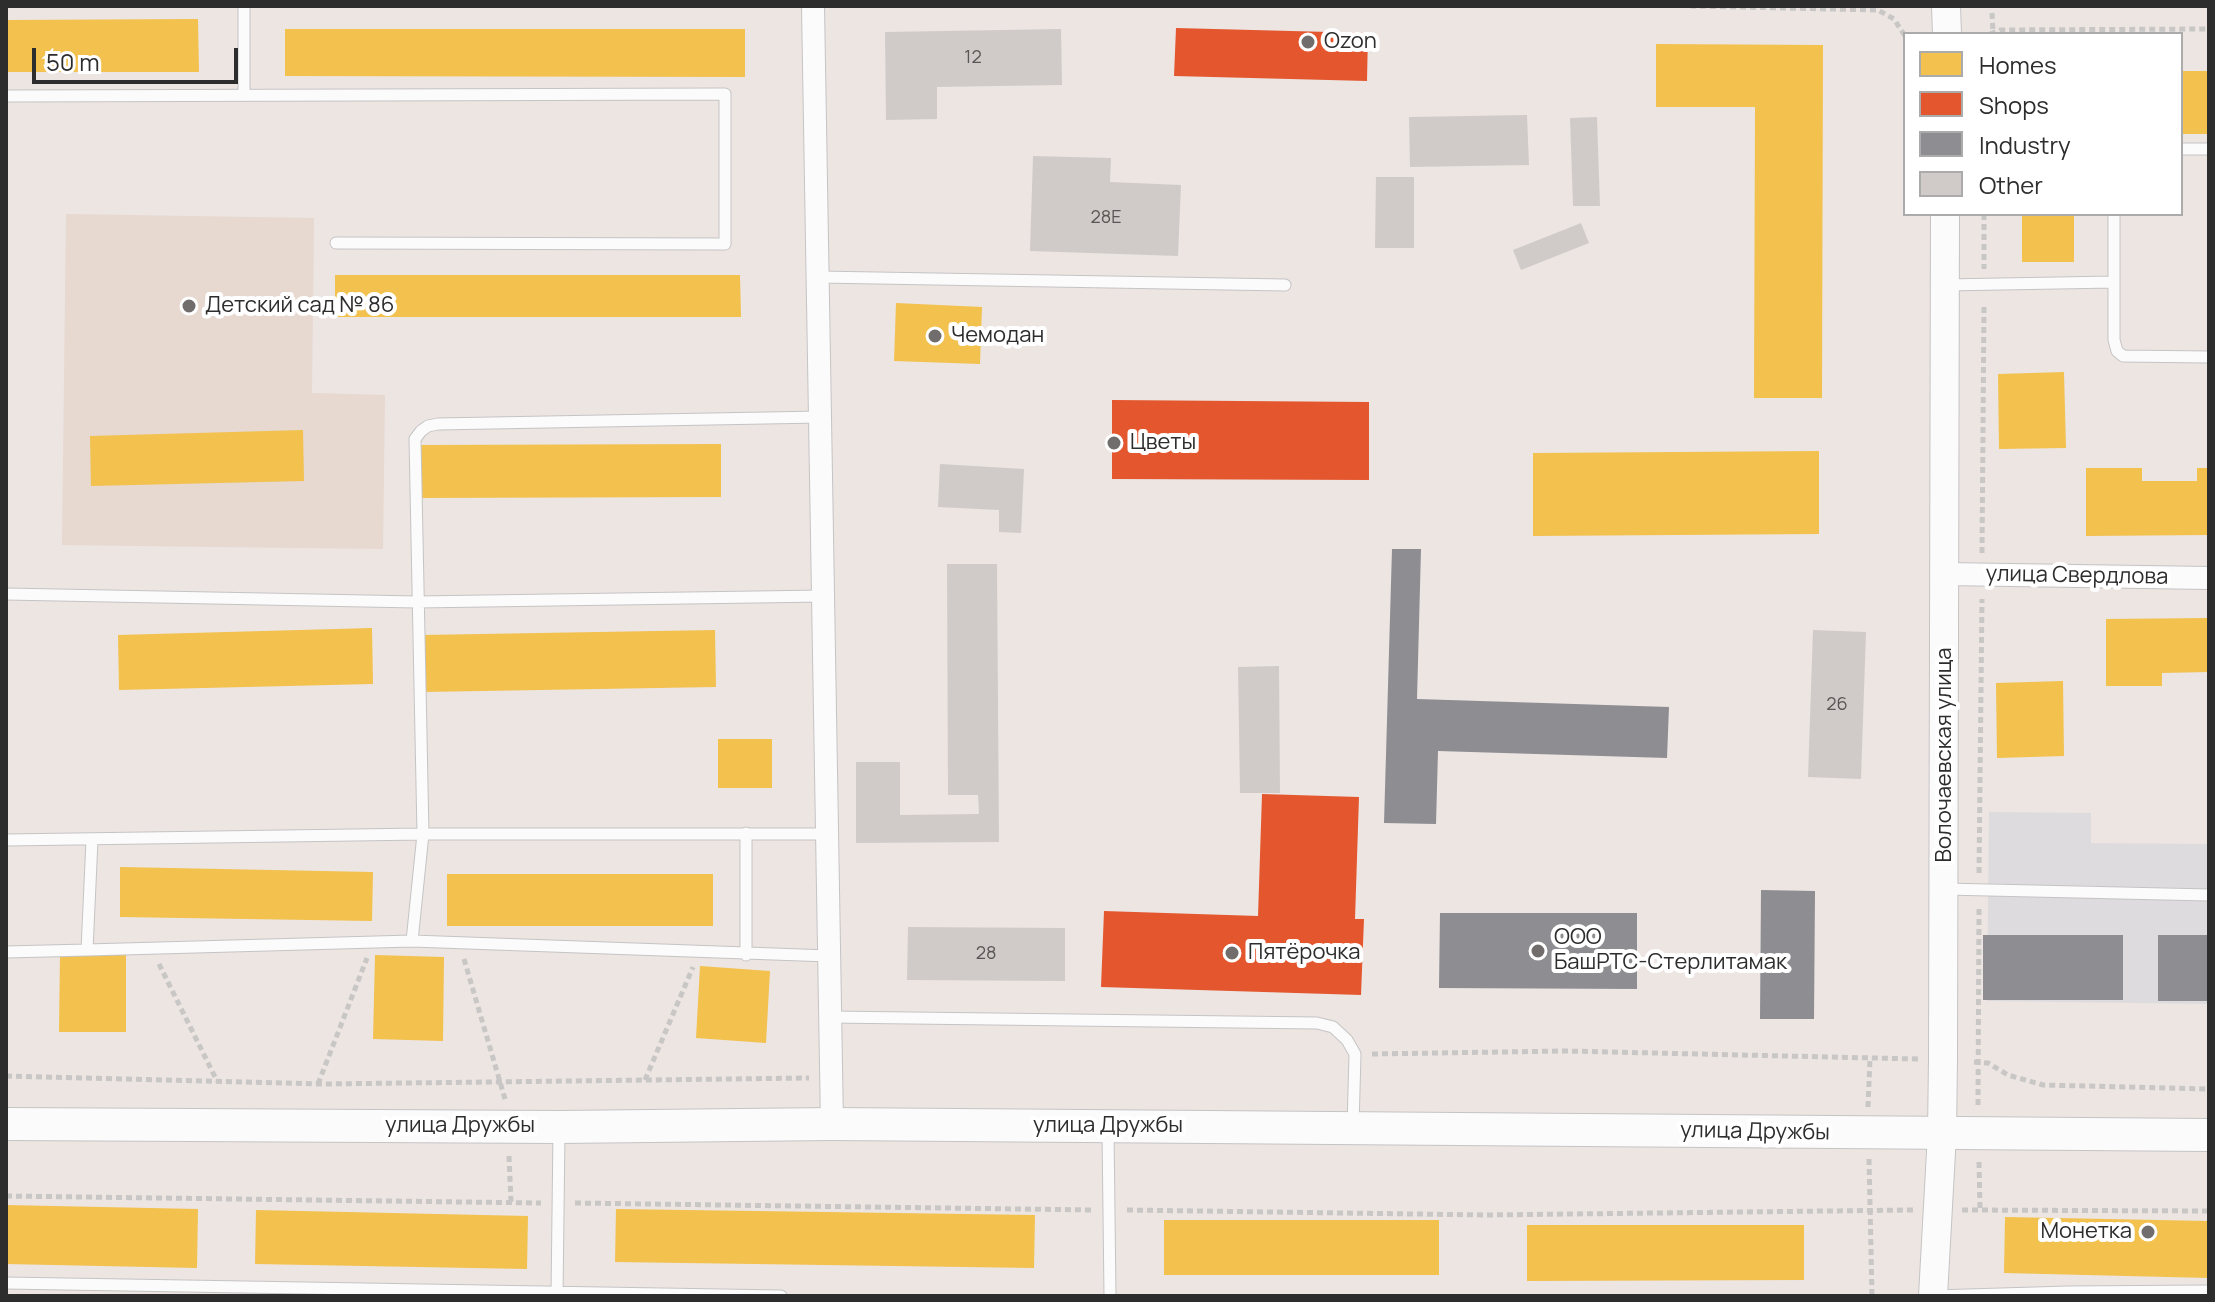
<!DOCTYPE html>
<meta charset="utf-8">
<style>
body{margin:0}
#map{position:relative;width:2215px;height:1302px;overflow:hidden;background:#ece5e2;font-family:Manrope,sans-serif}
canvas{display:block}
.frame{position:absolute;inset:0;border:8px solid #2d2d2d;pointer-events:none}
.legend{position:absolute;left:1903px;top:32px;width:280px;height:184px;box-sizing:border-box;background:#fff;border:2px solid #ababab;margin:0;padding:10px 14px;list-style:none;font-size:24px;color:#2d2d2d}
.legend li{display:flex;align-items:center;gap:16px;height:40px}
.legend b{width:40px;border:2px solid #ababab}
.scale{position:absolute;left:32px;top:48px;width:206px;height:36px;box-sizing:border-box;border:4px solid #2d2d2d;border-top:0;padding-left:10px;font-size:24px;line-height:28px;white-space:nowrap;color:#2d2d2d;-webkit-text-stroke:6px #fff;paint-order:stroke}
</style>
<div id="map">
<canvas width="2215" height="1302"></canvas>
<div class="frame"></div>
<ul class="legend">
<li><b style="height:22px;background:#f2c14e"></b>Homes</li>
<li><b style="height:22px;background:#e4572e"></b>Shops</li>
<li><b style="height:22px;background:#8d8d92"></b>Industry</li>
<li><b style="height:22px;background:#d0cbc9"></b>Other</li>
</ul>
<div class="scale">50 m</div>
</div>
<script>
const g = document.querySelector('canvas').getContext('2d');
g.lineJoin = 'round';
function fillPath(path, color) {
  g.fillStyle = color;
  g.fill(path, 'evenodd');
}
function shape(rows) {
  const path = new Path2D();
  for (const r of rows) {
    path.moveTo(r[0], r[1]);
    for (let i = 2; i < r.length; i += 2) path.lineTo(r[i], r[i + 1]);
  }
  return path;
}
function strokePath(path, color, width, dash) {
  g.strokeStyle = color;
  g.lineWidth = width;
  g.lineCap = dash ? 'butt' : 'round';
  g.setLineDash(dash || []);
  g.stroke(path);
}
function drawText(font, color, halo, rows, align = 'center') {
  g.font = font + ' Manrope,sans-serif';
  g.lineWidth = 8;
  g.setLineDash([]);
  g.textBaseline = 'middle';
  g.strokeStyle = halo;
  g.fillStyle = color;
  for (const [text, x, y, turn = 0] of rows) {
    g.save();
    g.translate(x, y);
    g.rotate((+turn || 0) * Math.PI / 180);
    g.textAlign = isNaN(turn) ? turn : align;
    if (halo) g.strokeText(text, 0, 0);
    g.fillText(text, 0, 0);
    g.restore();
  }
}
const industrial = shape([
 [1989,812,2091,813,2091,843,2209,844,2209,1004,1987,1001]
]);
const education = shape([
 [66,214,314,218,312,393,385,395,383,549,62,545]
]);
const homes = shape([
 [198,19,199,72,6,72,6,20],
 [285,29,745,29,745,77,285,76],
 [1656,44,1823,45,1822,398,1754,398,1755,107,1656,107],
 [2181,71,2209,71,2209,134,2181,134],
 [2022,214,2074,214,2074,262,2022,262],
 [335,275,740,275,741,317,335,317],
 [896,303,982,307,980,364,894,361],
 [2064,372,2066,448,1999,449,1998,374],
 [303,430,304,481,91,486,90,436],
 [721,444,721,497,419,498,418,445],
 [1819,451,1819,534,1533,536,1533,453],
 [2086,468,2142,468,2142,481,2197,481,2197,468,2209,468,2209,535,2086,536],
 [2209,618,2209,672,2162,673,2162,686,2106,686,2106,619],
 [372,628,373,684,119,690,118,635],
 [715,630,716,687,423,692,422,635],
 [2063,681,2064,756,1997,758,1996,683],
 [718,739,772,739,772,788,718,788],
 [120,867,373,872,372,921,120,917],
 [447,874,713,874,713,926,447,926],
 [60,954,126,955,126,1032,59,1032],
 [375,955,444,957,443,1041,373,1039],
 [700,966,770,971,766,1043,696,1038],
 [6,1205,198,1209,197,1268,6,1264],
 [616,1209,1035,1215,1034,1268,615,1262],
 [256,1210,528,1216,527,1269,255,1264],
 [2005,1217,2209,1221,2209,1278,2004,1273],
 [1164,1220,1439,1220,1439,1275,1164,1275],
 [1527,1225,1804,1225,1804,1280,1527,1281]
]);
const shops = shape([
 [1176,28,1368,33,1367,81,1174,76],
 [1112,400,1369,402,1369,480,1112,479],
 [1262,794,1359,797,1355,919,1364,919,1361,995,1101,987,1104,911,1258,916]
]);
const industry = shape([
 [1392,549,1421,549,1417,699,1669,707,1667,758,1438,751,1436,824,1384,823],
 [1761,890,1815,891,1814,1019,1760,1019],
 [1440,913,1637,913,1637,989,1439,988],
 [1983,935,2123,935,2123,1000,1983,1000],
 [2158,935,2209,935,2209,1001,2158,1001]
]);
const building = shape([
 [1061,29,1062,85,937,87,937,119,886,120,885,32],
 [1527,115,1529,165,1410,167,1409,117],
 [1597,117,1600,206,1573,206,1570,118],
 [1033,156,1111,158,1110,182,1181,185,1178,256,1030,251],
 [1376,177,1414,177,1414,248,1375,248],
 [1581,223,1589,243,1521,270,1513,250],
 [940,464,1024,469,1021,533,999,532,999,510,938,507],
 [947,564,997,564,999,842,856,843,856,762,900,762,900,815,979,814,978,795,948,795],
 [1813,630,1866,632,1861,779,1808,777],
 [1279,666,1280,793,1240,793,1238,667],
 [908,927,1065,928,1065,981,907,980]
]);
const path = shape([
 [1690,6,1878,10,1894,19,1905,36],
 [1992,13,1993,32],
 [1990,34,2000,30,2209,29],
 [1984,214,1984,269],
 [1982,553,1984,303],
 [1979,873,1982,599],
 [464,959,505,1099],
 [159,964,217,1081],
 [1372,1054,1566,1051,1918,1059],
 [1974,1062,1988,1063,2008,1075,2043,1085,2209,1089],
 [6,1076,325,1084,809,1078],
 [645,1080,693,967],
 [318,1084,367,958],
 [1978,1105,1979,907],
 [1868,1107,1870,1058],
 [509,1156,511,1202],
 [1869,1159,1872,1296],
 [1979,1162,1980,1209],
 [6,1196,541,1203],
 [575,1203,1093,1210],
 [1127,1210,1486,1215,1913,1210],
 [1962,1210,2209,1211]
]);
const service = shape([
 [244,95,244,6],
 [6,96,725,94,725,244,336,243],
 [2181,149,2209,149],
 [818,277,1285,285],
 [2114,282,2114,340,2117,351,2123,356,2209,357],
 [1945,285,2114,282,2114,214],
 [6,594,417,602,823,596],
 [6,840,423,834,827,834],
 [1945,889,2209,895],
 [412,941,423,834,415,439,421,431,428,426,438,424,820,417],
 [87,950,412,941,829,956],
 [6,952,87,950,92,840],
 [746,955,746,833],
 [830,1017,1317,1023,1333,1027,1347,1040,1355,1054,1353,1127],
 [1108,1131,1110,1296],
 [6,1283,781,1296],
 [557,1296,559,1131],
 [1934,1296,2068,1292,2209,1291]
]);
const minor = shape([
 [813,6,832,1124],
 [1945,574,2209,578]
]);
const tertiary = shape([
 [1946,6,1947,34],
 [1933,1296,1942,1134,1943,1059,1945,214]
]);
const secondary = shape([
 [6,1124,559,1127,832,1124,2209,1135]
]);
const markers = [
 [1308,42,8,"#706d6c"],
 [189,306,8,"#706d6c"],
 [935,336,8,"#706d6c"],
 [1114,443,8,"#706d6c"],
 [1538,951,8,"#706d6c"],
 [1232,953,8,"#706d6c"],
 [2148,1232,8,"#706d6c"]
];
const numberNames = [
 ["12",973,58],
 ["28Е",1106,218],
 ["26",1837,705],
 ["28",986,954]
];
const poiNames = [
 ["Ozon",1324,42],
 ["Детский сад № 86",205,306],
 ["Чемодан",951,336],
 ["Цветы",1130,443],
 ["ООО",1554,938],
 ["БашРТС-Стерлитамак",1554,963],
 ["Пятёрочка",1248,953],
 ["Монетка",2132,1232,"right"]
];
const streetNames = [
 ["улица Свердлова",2077,576,1],
 ["Волочаевская улица",1945,755,-90],
 ["улица Дружбы",460,1126],
 ["улица Дружбы",1108,1126],
 ["улица Дружбы",1755,1132,1]
];
fillPath(industrial, '#dedbde');
fillPath(education, '#e7d8d0');
fillPath(homes, '#f2c14e');
fillPath(shops, '#e4572e');
fillPath(industry, '#8d8d92');
fillPath(building, '#d0cbc9');
strokePath(service, '#c5c4c4', 13);
strokePath(minor, '#c5c4c4', 24);
strokePath(tertiary, '#c5c4c4', 30);
strokePath(secondary, '#c5c4c4', 34);
strokePath(path, '#c8c7c6', 5, [6, 4]);
strokePath(service, '#fcfbfb', 11);
strokePath(minor, '#fcfbfb', 22);
strokePath(tertiary, '#fcfbfb', 28);
strokePath(secondary, '#fcfbfb', 32);
for (const [x, y, r, color] of markers) {
  const dot = new Path2D();
  dot.arc(x, y, r, 0, 2 * Math.PI);
  g.fillStyle = color;
  g.fill(dot);
  strokePath(dot, '#fff', 3);
}
drawText('18px', '#585656', null, numberNames);
drawText('22px', '#2d2d2d', '#fff', poiNames, 'left');
drawText('22px', '#2d2d2d', '#fff', streetNames);
</script>
